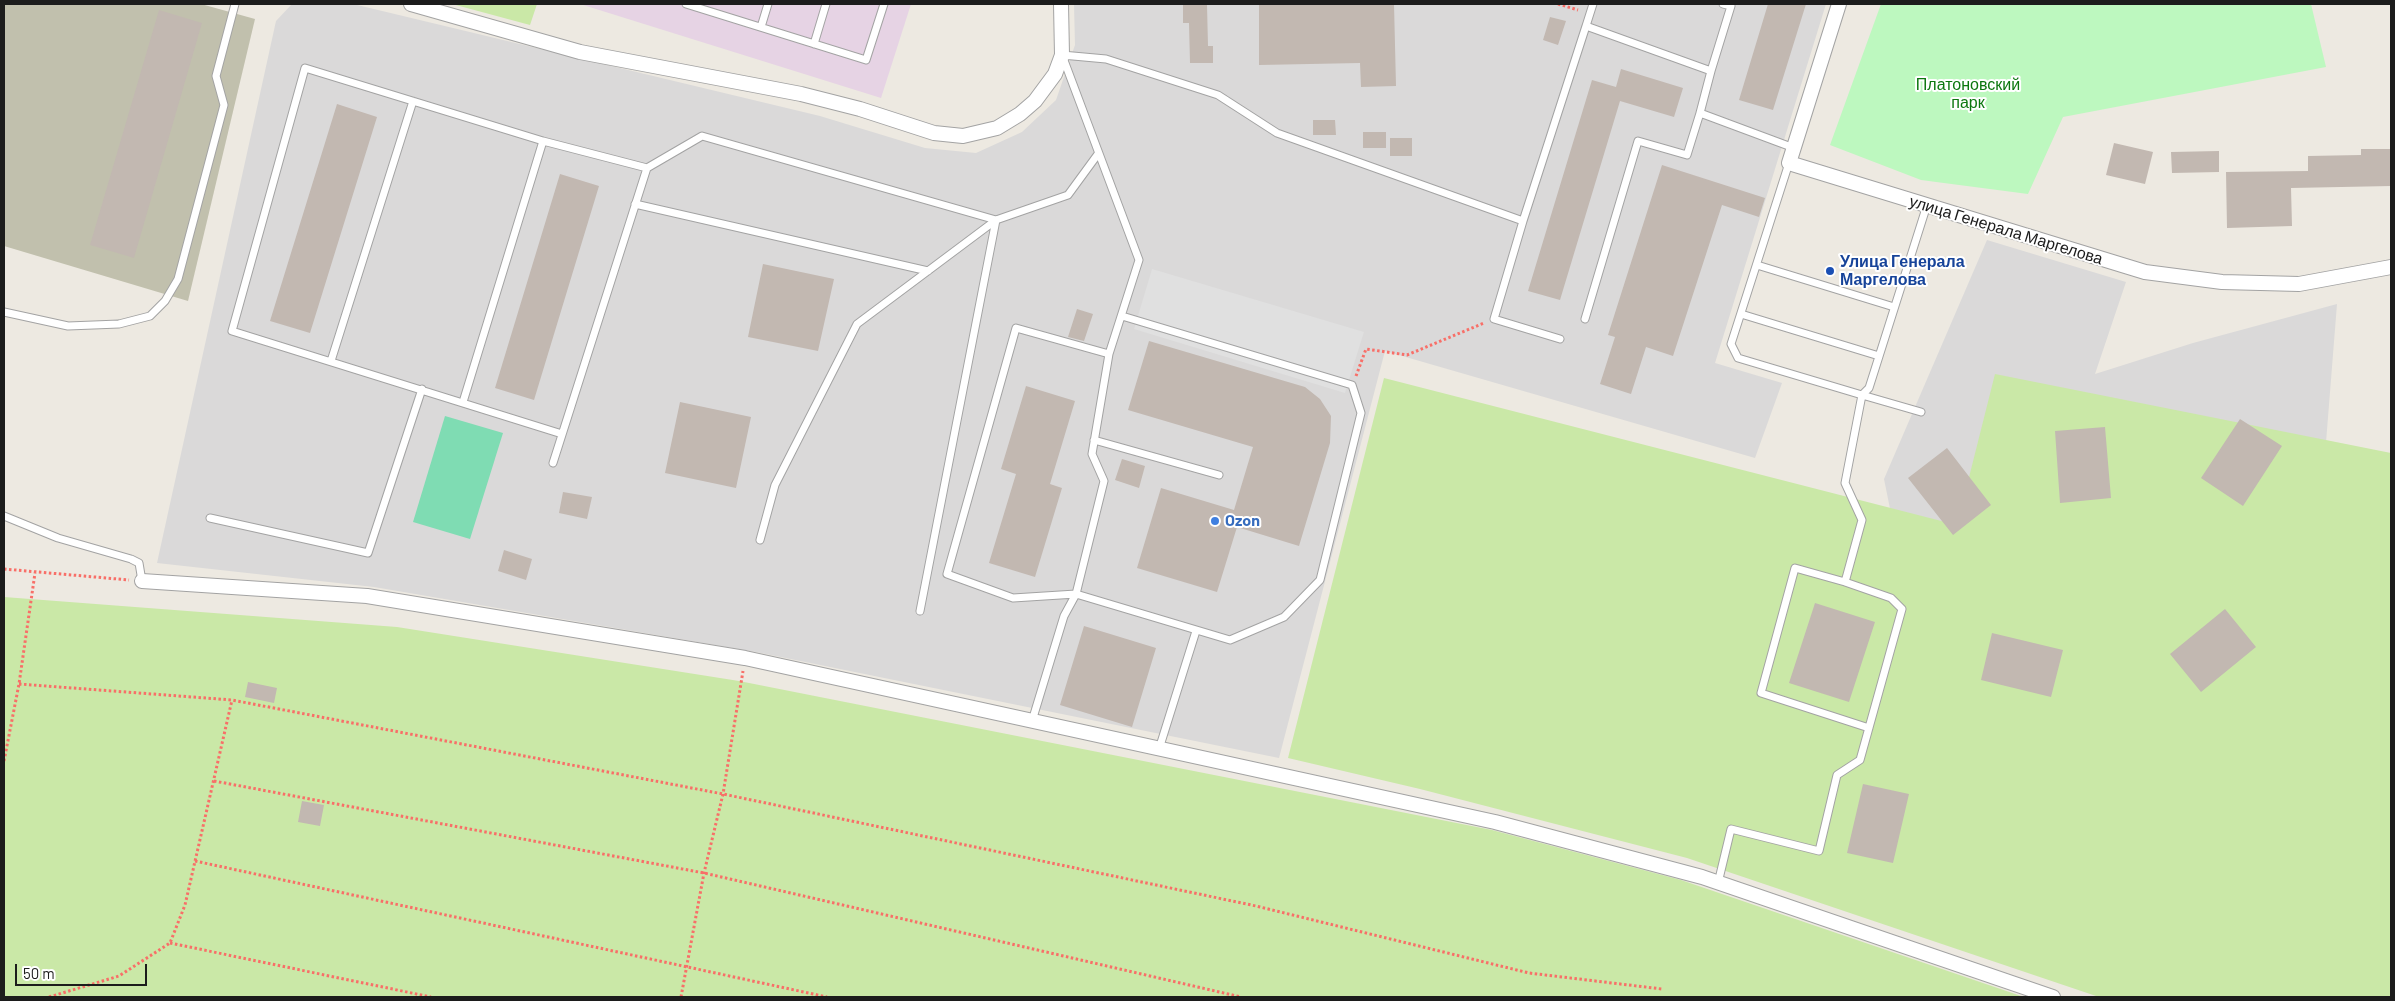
<!DOCTYPE html>
<meta charset="utf-8">
<style>
body{margin:0}
#map{position:relative;width:2395px;height:1001px;overflow:hidden;background:#ede9e1;font-family:Barlow,sans-serif}
canvas{display:block}
.frame{position:absolute;inset:0;border:5px solid #1c1c1c;pointer-events:none}
.scale{position:absolute;left:15px;top:964px;width:132px;height:22px;box-sizing:border-box;border:2px solid #1c1c1c;border-top:0;padding-left:6px;font-size:15px;line-height:18px;white-space:nowrap;color:#1c1c1c;-webkit-text-stroke:4px #fff;paint-order:stroke}
</style>
<div id="map">
<canvas width="2395" height="1001"></canvas>
<div class="frame"></div>
<div class="scale">50 m</div>
</div>
<script>
const g = document.querySelector('canvas').getContext('2d');
g.lineJoin = 'round';
function fillPath(path, color) {
  g.fillStyle = color;
  g.fill(path, 'evenodd');
}
function shape(rows) {
  const path = new Path2D();
  for (const r of rows) {
    path.moveTo(r[0], r[1]);
    for (let i = 2; i < r.length; i += 2) path.lineTo(r[i], r[i + 1]);
  }
  return path;
}
function strokePath(path, color, width, dash) {
  g.strokeStyle = color;
  g.lineWidth = width;
  g.lineCap = dash ? 'butt' : 'round';
  g.setLineDash(dash || []);
  g.stroke(path);
}
function drawText(font, color, halo, rows, align = 'center') {
  g.font = font + ' Barlow,sans-serif';
  g.lineWidth = 4;
  g.setLineDash([]);
  g.textBaseline = 'middle';
  g.strokeStyle = halo;
  g.fillStyle = color;
  for (const [text, x, y, turn = 0] of rows) {
    g.save();
    g.translate(x, y);
    g.rotate((+turn || 0) * Math.PI / 180);
    g.textAlign = isNaN(turn) ? turn : align;
    if (halo) g.strokeText(text, 0, 0);
    g.fillText(text, 0, 0);
    g.restore();
  }
}
const residential = shape([
 [292,4,353,4,820,116,925,148,976,153,1022,132,1056,100,1075,45,1074,4,1826,4,1715,363,1782,383,1755,458,1385,351,1279,758,756,652,374,587,157,563,276,21],
 [1987,240,2126,282,2095,374,2193,343,2337,304,2325,455,1901,563,1884,479]
]);
const industrial = shape([
 [580,4,911,4,881,98]
]);
const construction = shape([
 [4,4,201,4,255,19,188,301,4,246]
]);
const grass = shape([
 [452,4,537,4,530,25],
 [1995,374,2391,453,2391,997,2099,997,1687,858,1420,789,1288,758,1384,378,1957,525],
 [4,597,397,627,739,681,1492,830,1681,880,2024,997,4,997]
]);
const park = shape([
 [1881,4,2311,4,2326,67,2063,117,2028,194,1921,180,1830,145]
]);
const pitch = shape([
 [445,416,503,433,470,539,413,522]
]);
const parking = shape([
 [1152,269,1364,332,1345,393,1134,329]
]);
const building = shape([
 [1259,4,1394,4,1396,86,1361,87,1360,63,1259,65],
 [1768,4,1806,4,1773,110,1739,100],
 [1183,5,1207,5,1208,46,1213,46,1213,63,1190,63,1189,23,1183,23],
 [159,10,202,23,134,258,90,245],
 [1550,17,1566,21,1558,45,1543,40],
 [1621,69,1683,88,1674,117,1620,101,1560,300,1528,291,1592,80,1616,87],
 [337,104,377,117,310,333,270,321],
 [1313,120,1335,120,1336,135,1313,135],
 [1363,132,1386,132,1386,148,1363,148],
 [1390,138,1412,138,1412,156,1390,156],
 [2114,143,2153,152,2145,184,2106,175],
 [2361,149,2391,149,2391,186,2291,188,2292,226,2227,228,2226,172,2308,171,2308,156,2361,155],
 [2219,151,2219,172,2172,173,2171,152],
 [1662,165,1765,198,1759,217,1722,205,1673,356,1646,347,1631,394,1600,384,1615,337,1608,335],
 [560,174,599,186,534,400,495,388],
 [763,264,834,279,818,351,748,337],
 [1077,309,1093,314,1084,341,1068,337],
 [1149,341,1305,387,1320,399,1331,416,1330,443,1299,546,1237,527,1217,592,1137,568,1161,488,1234,510,1253,447,1128,410],
 [1026,386,1075,401,1050,484,1062,488,1035,577,989,563,1016,474,1001,469],
 [680,402,751,417,736,488,665,473],
 [2240,419,2282,446,2243,506,2201,478],
 [2105,427,2111,498,2060,503,2055,431],
 [1947,448,1991,505,1953,535,1908,478],
 [1122,459,1145,466,1139,488,1115,480],
 [563,492,592,497,587,519,559,513],
 [504,550,532,559,526,580,498,571],
 [1815,603,1875,622,1849,702,1789,683],
 [2225,609,2256,647,2201,692,2170,654],
 [1084,626,1156,648,1132,727,1060,705],
 [1992,633,2063,650,2051,697,1981,680],
 [248,682,277,688,274,703,245,697],
 [1863,784,1909,794,1893,863,1847,853],
 [302,801,324,805,320,826,298,822]
]);
const path = shape([
 [1558,4,1578,10],
 [1356,376,1366,349,1407,355,1484,323],
 [4,569,129,580],
 [19,684,232,700,723,794,1256,906,1529,973,1662,989],
 [4,761,19,684,35,573],
 [214,781,704,873,1241,997],
 [195,861,827,997],
 [170,943,431,997],
 [49,997,119,976,170,943,185,905,232,700],
 [681,997,704,873,723,794,743,671]
]);
const lane = shape([
 [686,4,866,60,884,4],
 [1586,26,1593,4],
 [761,27,768,4],
 [814,44,826,4],
 [1711,71,1731,6,1723,4],
 [543,141,305,68,232,331,562,434],
 [1789,163,1731,344,1738,358,1862,395,1869,388,1927,205],
 [635,204,928,271],
 [1523,221,1494,319,1560,339],
 [1757,265,1894,307],
 [4,312,68,326,119,324,150,316,165,301,178,279,224,105,216,76,235,4],
 [1741,314,1879,356],
 [1585,319,1638,141,1687,155,1700,113],
 [1109,354,1016,328,947,574,1013,598,1076,594,1230,640,1284,617,1320,580,1361,413,1352,385,1122,316],
 [331,361,413,101],
 [463,402,543,141,647,168],
 [1094,440,1219,475],
 [553,463,647,168,702,136,996,220,1068,195,1098,154],
 [4,516,58,538,131,559,139,563,142,581],
 [210,518,368,553,422,389],
 [760,540,775,485,857,324,996,220],
 [1845,582,1795,568,1761,693,1869,728],
 [920,611,996,220],
 [1032,721,1064,616,1076,594,1104,481,1092,454,1109,354,1139,260,1062,55,1106,59,1218,95,1277,133,1523,221,1586,26,1711,71,1700,113,1794,148],
 [1159,749,1196,631],
 [1718,883,1731,829,1819,851,1837,775,1860,760,1902,609,1891,598,1845,582,1862,520,1845,483,1862,395,1921,412]
]);
const street = shape([
 [411,4,580,52,801,94,860,109,934,133,963,136,997,128,1020,114,1035,101,1055,74,1062,55,1061,4],
 [1839,4,1789,163,2145,272,2222,282,2299,284,2391,267],
 [142,581,367,596,745,658,1495,822,1702,877,2053,997]
]);
const markers = [
 [1830,271,5,"#1a4fb4"],
 [1215,521,5,"#3f7fe0"]
];
const parkNames = [
 ["Платоновский",1968,85],
 ["парк",1968,103]
];
const streetNames = [
 ["улица Генерала Маргелова",2006,230,17]
];
const transitNames = [
 ["Улица Генерала",1840,262],
 ["Маргелова",1840,280]
];
const shopNames = [
 ["Ozon",1225,521]
];
fillPath(residential, '#dad9d9');
fillPath(industrial, '#e6d3e4');
fillPath(construction, '#c1c0ad');
fillPath(grass, '#cae8a7');
fillPath(park, '#bdf8bf');
fillPath(pitch, '#7fdcb3');
fillPath(parking, '#e0e0e0');
fillPath(building, '#c2b8b1');
strokePath(lane, '#a3a3a3', 9);
strokePath(street, '#a3a3a3', 16);
strokePath(path, '#f86f68', 3, [2.5, 2.5]);
strokePath(lane, '#fff', 7);
strokePath(street, '#fff', 14);
for (const [x, y, r, color] of markers) {
  const dot = new Path2D();
  dot.arc(x, y, r, 0, 2 * Math.PI);
  g.fillStyle = color;
  g.fill(dot);
  strokePath(dot, '#fff', 2);
}
drawText('16px', '#0c770f', '#fff', parkNames);
drawText('16px', '#1c1c1c', '#fff', streetNames);
drawText('bold 16px', '#164399', '#fff', transitNames, 'left');
drawText('bold 16px', '#366cbe', '#fff', shopNames, 'left');
</script>
